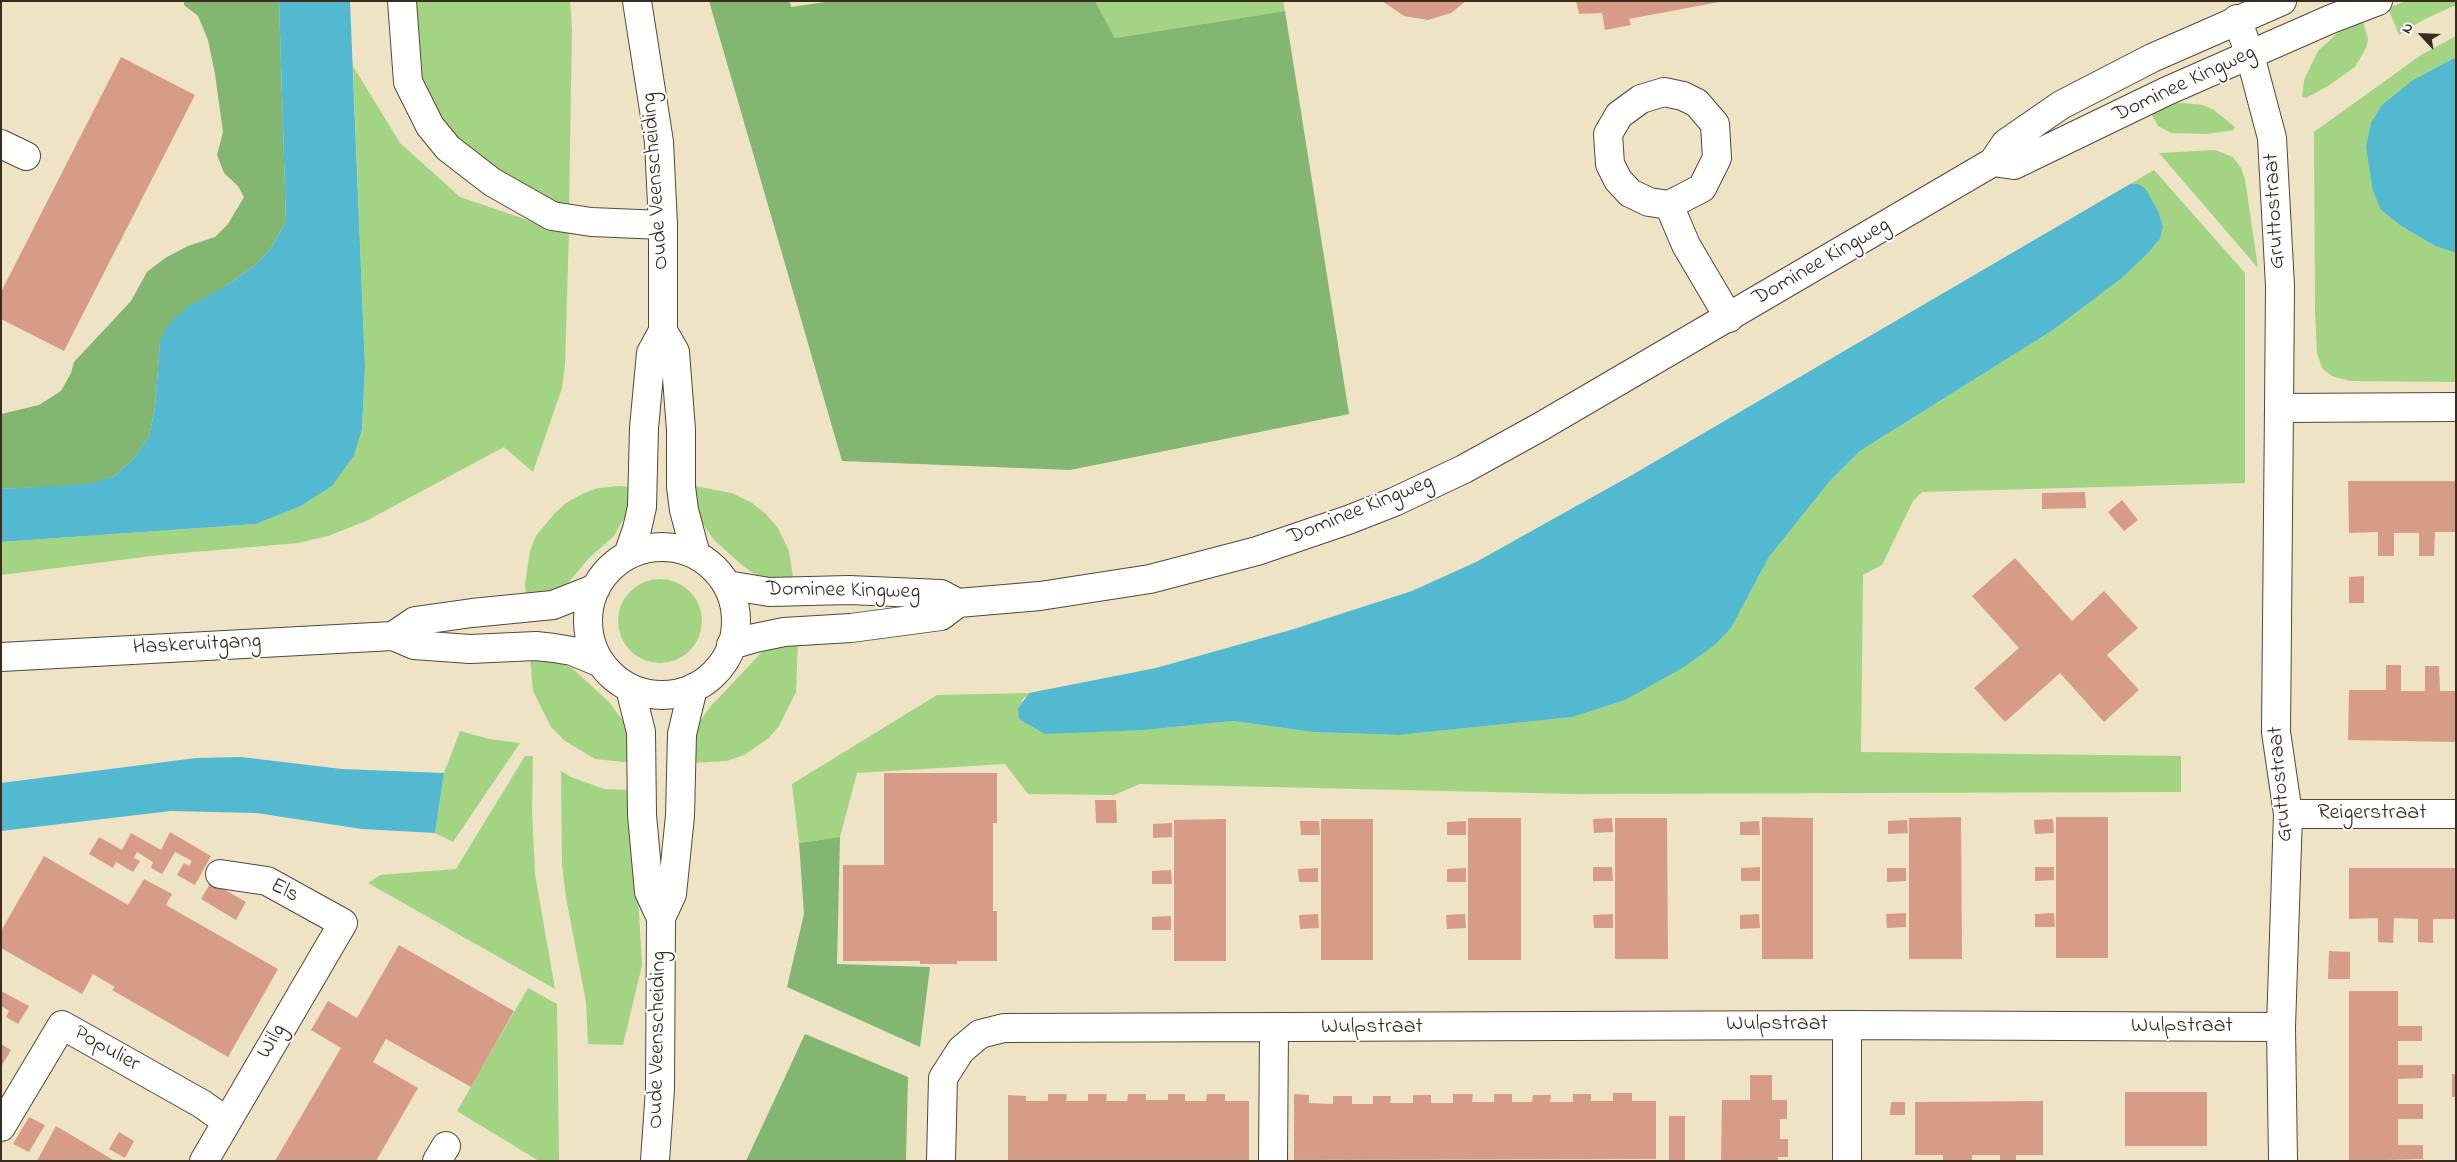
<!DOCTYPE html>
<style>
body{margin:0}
#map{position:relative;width:2457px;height:1162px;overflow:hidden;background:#efe3c5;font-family:"Indie Flower",sans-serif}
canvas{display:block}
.frame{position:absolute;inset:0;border:2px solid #3b2a1e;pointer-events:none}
.north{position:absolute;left:2397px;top:10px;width:50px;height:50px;-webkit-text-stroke:4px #fff;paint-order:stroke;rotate:295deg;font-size:14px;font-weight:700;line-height:20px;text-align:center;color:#3b2a1e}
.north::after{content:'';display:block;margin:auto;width:18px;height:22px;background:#3b2a1e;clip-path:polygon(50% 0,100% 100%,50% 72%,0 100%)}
</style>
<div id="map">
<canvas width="2457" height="1162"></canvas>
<div class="frame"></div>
<div class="north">N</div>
</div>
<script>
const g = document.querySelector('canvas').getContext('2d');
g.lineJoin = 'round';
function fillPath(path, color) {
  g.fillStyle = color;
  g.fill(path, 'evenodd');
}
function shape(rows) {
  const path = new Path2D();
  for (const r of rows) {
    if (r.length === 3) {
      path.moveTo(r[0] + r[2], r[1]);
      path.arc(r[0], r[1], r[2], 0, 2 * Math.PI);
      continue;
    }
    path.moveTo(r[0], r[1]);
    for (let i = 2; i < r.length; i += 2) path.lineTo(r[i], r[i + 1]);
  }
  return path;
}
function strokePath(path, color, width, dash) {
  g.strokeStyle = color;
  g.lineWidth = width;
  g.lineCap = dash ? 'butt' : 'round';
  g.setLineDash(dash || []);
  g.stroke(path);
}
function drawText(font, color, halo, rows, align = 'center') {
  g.font = font + ' "Indie Flower",sans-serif';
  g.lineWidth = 4;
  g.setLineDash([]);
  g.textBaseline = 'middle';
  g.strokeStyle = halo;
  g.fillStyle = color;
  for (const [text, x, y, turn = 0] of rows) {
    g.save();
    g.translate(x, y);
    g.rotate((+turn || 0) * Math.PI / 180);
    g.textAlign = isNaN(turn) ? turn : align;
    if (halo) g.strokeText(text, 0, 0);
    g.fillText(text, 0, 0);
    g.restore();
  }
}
const green = shape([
 [401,1,570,1,572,29,569,210,494,168,453,138,427,102],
 [1095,1,1283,1,1285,11,1115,38],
 [2406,1,2456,1,2456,5,2425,19,2399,35,2388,8],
 [2362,18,2368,39,2366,48,2355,67,2328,86,2306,98,2302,97,2304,80,2318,51,2345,26],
 [2456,36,2456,57,2413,80,2381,210,2401,226,2435,246,2456,253,2456,382,2350,381,2332,376,2322,368,2317,353,2315,312,2314,132,2421,55],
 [353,66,400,143,460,197,548,227,569,231,565,365,562,388,533,472,504,447,366,521,328,536,298,543,160,555,1,575,1,542,256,524,301,506,332,486,362,429,365,367],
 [2184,103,2203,105,2214,110,2235,127,2234,130,2207,134,2171,133,2158,126,2149,110,2166,104],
 [2215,150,2233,157,2241,168,2245,179,2258,268,2159,153],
 [2154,170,2245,273,2245,483,1922,492,1913,501,1882,565,1863,575,1861,752,2181,756,2181,792,1577,794,1140,784,1114,795,1028,794,1005,764,857,773,840,837,799,843,792,784,937,695,1029,693,1021,701,1110,731,1145,730,1233,721,1313,732,1399,735,1573,717,1625,700,1716,644,1731,628,1769,557,1829,482,1860,451,2053,330,2122,278,2148,253,2160,239,2163,227,2159,213,2138,184,2130,184],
 [620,486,634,487,628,511,614,536,589,558,568,583,553,592,526,599,525,584,530,551,536,536,554,514,566,503,582,494,598,488],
 [695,486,732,493,752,503,765,513,778,528,789,551,794,584,771,580,756,575,743,566,714,540,702,523,695,502],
 [660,621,42],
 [798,641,796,692,779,726,769,738,744,755,727,761,691,763,698,724,710,707,761,653,776,646],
 [530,657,556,661,572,668,609,702,627,726,633,763,595,759,565,741,551,727,533,691],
 [460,731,489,739,520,743,453,842,435,833,444,773],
 [525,756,533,756,532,810,535,874,555,989,368,883,380,875,456,869],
 [561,771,571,777,604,789,632,790,642,965,623,1045,588,1044,586,1002,566,898,562,864],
 [528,988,557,1004,559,1161,539,1161,457,1111]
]);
const forest = shape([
 [184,1,279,1,286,221,272,247,257,264,224,287,160,343,155,408,149,436,135,457,115,476,88,485,1,489,1,414,39,405,61,391,71,373,74,362,131,301,147,272,165,258,188,246,215,237,228,224,244,197,238,186,224,173,217,155,223,132,215,74,208,40,198,16,184,5],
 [709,1,790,1,791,7,832,1,1095,1,1115,38,1285,11,1349,414,1070,470,842,461],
 [840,837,837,964,930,967,920,1047,787,987,804,914,799,843],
 [805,1034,908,1077,906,1161,746,1161]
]);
const water = shape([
 [279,1,350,1,365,367,362,429,354,455,332,486,301,506,256,524,1,542,1,489,88,484,115,476,135,457,149,436,155,408,160,342,168,325,186,308,224,287,257,264,272,247,286,221],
 [2456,57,2456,253,2435,246,2401,226,2381,210,2373,191,2366,147,2371,123,2382,105,2413,80],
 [2130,184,2138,184,2145,188,2159,213,2163,227,2160,239,2148,253,2122,278,2053,330,1860,451,1829,482,1769,557,1731,628,1716,644,1684,667,1625,700,1573,717,1399,735,1313,732,1233,721,1145,730,1045,734,1019,719,1018,709,1029,693,1156,668,1294,629,1412,591,1476,562,1632,475],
 [241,757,342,769,444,773,435,833,362,829,256,813,171,811,1,831,1,783,196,758]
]);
const building = shape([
 [1382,1,1466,1,1451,13,1428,20,1404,16],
 [1576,1,1719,1,1719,2,1629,19,1631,25,1605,30,1602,13,1579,14],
 [121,57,195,95,64,351,1,319,1,292],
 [2348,481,2456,481,2456,532,2435,532,2434,556,2419,556,2419,533,2394,533,2394,556,2378,556,2378,532,2349,533],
 [2085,492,2086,508,2042,509,2042,493],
 [2122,500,2138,520,2124,531,2108,512],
 [2015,558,2072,621,2104,591,2138,628,2107,655,2139,690,2104,722,2060,673,2005,722,1974,688,2019,648,1972,596],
 [2364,576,2364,603,2349,603,2349,577],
 [2386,665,2401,665,2401,691,2425,691,2425,666,2439,666,2440,691,2456,691,2456,742,2348,740,2349,690,2386,690],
 [884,773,997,773,997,823,993,823,993,911,997,911,997,961,957,961,957,964,920,964,920,961,843,961,843,865,884,865],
 [1095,800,1116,800,1117,823,1096,823],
 [1762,817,1813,818,1813,959,1762,959],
 [1961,817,1962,959,1909,959,1909,818],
 [2056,817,2108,817,2108,958,2056,958],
 [1468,818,1521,818,1521,960,1468,960],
 [1612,818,1613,832,1594,833,1593,819],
 [1615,818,1667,818,1668,959,1615,959],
 [1226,819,1226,961,1174,961,1174,820],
 [1321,819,1373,819,1373,960,1321,960],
 [2053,819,2054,833,2035,834,2034,820],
 [1907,820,1908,833,1888,834,1888,821],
 [1300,821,1319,821,1320,835,1301,835],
 [1466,821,1466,835,1447,835,1447,822],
 [1759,821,1760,835,1740,835,1740,822],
 [1172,823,1172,837,1153,838,1153,824],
 [170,832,211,856,195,885,177,875,184,863,189,866,192,861,175,852,162,874,151,868,153,862,137,852,134,858,140,861,133,872,116,862,113,868,89,854,99,837,122,850,131,833,161,850],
 [44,856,128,905,144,879,172,894,166,905,278,969,228,1057,112,990,115,987,93,974,82,994,1,948,1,931],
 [1593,867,1612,867,1613,881,1593,881],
 [1760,867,1760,881,1741,881,1741,868],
 [2035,867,2054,867,2054,880,2035,881],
 [1318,868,1318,882,1299,882,1298,869],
 [1466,868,1466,882,1447,882,1447,869],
 [1887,868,1906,868,1906,881,1887,882],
 [2349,868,2456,868,2456,919,2433,919,2433,943,2418,942,2418,919,2394,918,2393,943,2378,942,2378,918,2349,919],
 [1171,870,1172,884,1152,884,1152,871],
 [211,882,246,902,236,920,201,899],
 [1906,913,1906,927,1887,928,1886,914],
 [2054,913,2055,927,2035,927,2035,914],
 [1318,914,1319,928,1300,929,1299,915],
 [1465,914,1466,928,1447,929,1446,915],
 [1613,914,1613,928,1594,928,1593,915],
 [1759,914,1760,928,1740,929,1740,915],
 [1171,916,1171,930,1152,930,1152,917],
 [399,945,514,1011,471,1087,386,1039,373,1062,418,1088,376,1161,275,1161,341,1048,311,1030,328,1001,357,1018],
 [2329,951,2350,952,2350,979,2328,979],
 [1,991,29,1006,18,1024,6,1017,9,1011,1,1006],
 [2349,991,2398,991,2398,1026,2422,1026,2422,1041,2398,1041,2398,1065,2423,1065,2423,1078,2398,1079,2398,1104,2423,1104,2423,1119,2398,1119,2398,1145,2423,1145,2423,1159,2349,1161],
 [1,1044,11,1050,1,1067],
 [2452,1074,2456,1074,2456,1097,2452,1097],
 [1750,1075,1772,1075,1772,1100,1787,1100,1787,1119,1780,1119,1780,1139,1788,1139,1788,1157,1778,1157,1778,1161,1721,1161,1722,1100,1750,1100],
 [2125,1092,2207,1092,2207,1146,2125,1146],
 [1613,1093,1632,1093,1632,1101,1656,1101,1656,1159,1294,1160,1294,1094,1309,1095,1309,1103,1333,1104,1333,1096,1352,1096,1352,1104,1373,1104,1373,1096,1391,1096,1390,1103,1413,1103,1413,1095,1431,1095,1431,1103,1453,1103,1453,1094,1473,1094,1472,1102,1494,1102,1494,1094,1512,1094,1512,1102,1532,1102,1533,1095,1551,1095,1550,1102,1573,1102,1573,1094,1591,1094,1591,1101,1613,1101],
 [1048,1094,1067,1094,1066,1101,1088,1101,1088,1094,1107,1094,1106,1101,1127,1101,1128,1094,1146,1094,1146,1100,1168,1100,1168,1094,1185,1094,1185,1101,1206,1101,1207,1094,1225,1094,1225,1101,1249,1101,1249,1160,1008,1160,1008,1095,1026,1096,1026,1101,1048,1101],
 [2043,1101,2043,1155,2016,1155,2016,1161,2000,1161,2000,1155,1972,1155,1972,1161,1943,1161,1943,1155,1915,1155,1915,1102],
 [1891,1102,1905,1102,1905,1115,1890,1115],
 [1669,1116,1685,1116,1685,1161,1669,1161],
 [29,1117,45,1125,29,1152,13,1144],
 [56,1126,115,1161,37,1161],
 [119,1132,134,1141,125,1158,109,1149]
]);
const minor = shape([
 [402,1,408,82,430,126,448,148,492,182,552,216,591,222,663,225],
 [2237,19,2250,55,2272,138,2280,286,2279,408],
 [1,144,26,156],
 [1669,205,1649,202,1630,193,1618,180,1610,164,1608,134,1619,115,1641,99,1664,92,1683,96,1697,103,1715,124,1717,158,1702,188,1669,205,1686,245,1729,318],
 [630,688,641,732,642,815,649,892,661,918,660,1089,655,1161],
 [2288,814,2456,814],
 [661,918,672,894,680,816,682,734,693,688],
 [1,1127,62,1025,202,1104,226,1121],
 [204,1161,343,923,267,881,220,874],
 [437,1161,446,1146],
 [941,1161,943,1078,961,1050,980,1034,1004,1028,1847,1025,2281,1027],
 [1273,1161,1274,1028],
 [1847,1161,1847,1025],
 [2283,1161,2281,1027,2288,814,2276,732,2279,408,2456,407]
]);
const major = shape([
 [1993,162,2014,165,2167,91,2331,19,2378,1],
 [663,331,675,352,681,430,681,487,684,510,696,555],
 [662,621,74],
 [628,555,637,529,642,507,644,428,651,353,663,331,663,225,659,142,637,1],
 [727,585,769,592,849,590,941,594,958,603],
 [393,636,415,621,472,613,553,605,596,588],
 [731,645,755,638,784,632,851,628,941,616,958,603,1040,596,1150,579,1257,551,1348,520,1394,502,1464,469,1540,427,1993,162,2006,143,2061,105,2152,58,2282,1],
 [1,657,393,636,414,645,470,649,536,646,554,648,572,651,601,663]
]);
const streetNames = [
 ["Dominee Kingweg",2185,85,-25],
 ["Oude Veenscheiding",657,181,-94],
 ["Gruttostraat",2276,211,-93],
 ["Dominee Kingweg",1822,263,-30],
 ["Dominee Kingweg",1361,511,-22],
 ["Dominee Kingweg",843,592,1],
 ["Haskeruitgang",197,646,-3],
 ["Gruttostraat",2282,784,-95],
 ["Reigerstraat",2372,814],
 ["Els",284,892,27],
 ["Wulpstraat",1777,1025],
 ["Wulpstraat",2182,1027],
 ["Wulpstraat",1372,1028],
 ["Oude Veenscheiding",659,1040,-89],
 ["Wilg",273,1042,-59],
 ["Populier",106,1050,29]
];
fillPath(green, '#a3d483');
fillPath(forest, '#82b671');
fillPath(water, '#52b9d0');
fillPath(building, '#d69c87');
strokePath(minor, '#564637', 30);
strokePath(major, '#564637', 30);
strokePath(minor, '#fff', 28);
strokePath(major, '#fff', 28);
drawText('22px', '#3b2a1e', '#fff', streetNames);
</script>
